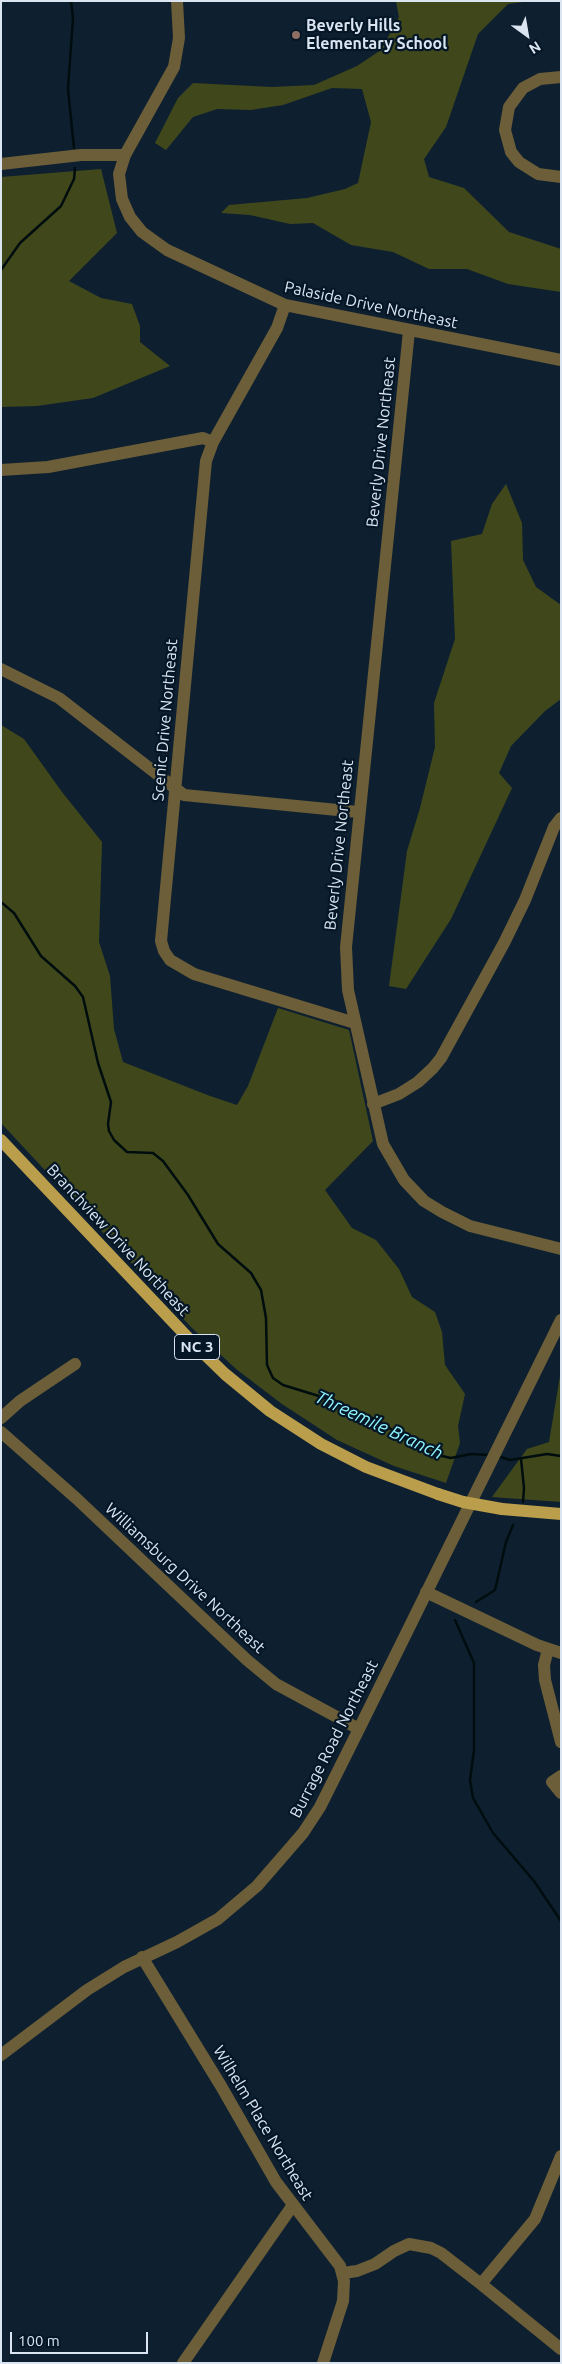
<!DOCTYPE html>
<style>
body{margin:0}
#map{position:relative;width:562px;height:2364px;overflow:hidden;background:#0e2030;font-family:Ubuntu,sans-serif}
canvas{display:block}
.frame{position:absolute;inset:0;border:2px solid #dae5f1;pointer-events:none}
.north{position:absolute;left:502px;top:10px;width:50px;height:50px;-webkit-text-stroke:4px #051626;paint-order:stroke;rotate:148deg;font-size:14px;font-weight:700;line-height:20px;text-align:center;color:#dae5f1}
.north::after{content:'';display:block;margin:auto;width:18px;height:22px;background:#dae5f1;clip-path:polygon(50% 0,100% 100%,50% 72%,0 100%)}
.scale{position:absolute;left:10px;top:2332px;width:138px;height:22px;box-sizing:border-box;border:2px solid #dae5f1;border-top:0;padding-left:6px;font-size:15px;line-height:18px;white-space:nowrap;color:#dae5f1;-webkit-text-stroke:4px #051626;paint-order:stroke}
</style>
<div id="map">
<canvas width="562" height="2364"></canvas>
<div class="frame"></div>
<div class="north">N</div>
<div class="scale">100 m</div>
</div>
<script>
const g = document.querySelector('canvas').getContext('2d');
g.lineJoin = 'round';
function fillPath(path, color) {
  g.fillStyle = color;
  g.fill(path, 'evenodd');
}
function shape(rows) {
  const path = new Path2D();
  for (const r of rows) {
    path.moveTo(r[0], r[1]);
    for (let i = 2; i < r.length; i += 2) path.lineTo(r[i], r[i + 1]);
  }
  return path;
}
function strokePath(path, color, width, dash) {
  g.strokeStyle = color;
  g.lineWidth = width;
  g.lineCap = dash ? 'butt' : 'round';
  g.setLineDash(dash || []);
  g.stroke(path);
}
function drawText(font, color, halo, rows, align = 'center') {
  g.font = font + ' Ubuntu,sans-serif';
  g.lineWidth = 4.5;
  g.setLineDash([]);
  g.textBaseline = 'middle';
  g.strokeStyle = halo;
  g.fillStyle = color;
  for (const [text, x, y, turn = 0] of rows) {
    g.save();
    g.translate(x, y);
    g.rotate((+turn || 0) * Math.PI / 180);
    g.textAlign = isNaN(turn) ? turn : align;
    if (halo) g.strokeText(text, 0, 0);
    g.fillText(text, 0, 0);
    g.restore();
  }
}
const forest = shape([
 [396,1,530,1,508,4,478,34,446,127,424,159,429,177,464,188,509,232,561,249,561,292,508,284,467,269,429,269,393,252,351,245,313,223,290,224,250,215,221,213,229,205,307,198,345,189,358,183,371,122,362,89,332,88,283,105,251,110,217,109,193,117,166,150,155,143,178,98,193,83,272,87,314,85,357,66,381,50,399,17],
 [101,169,117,233,69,281,101,298,132,304,140,326,140,342,170,366,93,398,37,406,1,407,1,177],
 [506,484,522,523,523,560,536,587,561,605,561,699,545,711,511,746,499,773,512,788,451,919,406,989,389,986,407,851,420,808,435,747,434,703,455,639,451,541,482,534,492,504],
 [1,725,24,739,62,792,102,842,99,942,110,976,114,1029,123,1062,210,1096,237,1105,248,1086,278,1008,349,1030,373,1141,325,1190,352,1228,376,1240,399,1269,412,1297,435,1312,442,1332,445,1365,465,1394,458,1426,460,1443,446,1483,394,1466,337,1440,282,1404,236,1369,191,1327,1,1123],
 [561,1370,561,1502,492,1497,527,1449,549,1442]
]);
const stream = shape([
 [71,1,73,18,68,89,74,148],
 [1,270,20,243,61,206,74,179,75,168],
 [1,902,14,913,41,956,75,986,83,997,98,1063,111,1102,108,1124,109,1131,114,1140,127,1152,153,1153,163,1161,188,1195,218,1244,251,1273,261,1290,266,1318,267,1365,273,1378,283,1385,335,1401,374,1419,433,1454,451,1458,471,1454,489,1455],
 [497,1456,510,1460,547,1454,561,1456],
 [521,1459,524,1488,523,1502],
 [476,1602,495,1590,506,1542,513,1525],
 [455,1620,474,1663,474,1750,470,1780,473,1798,493,1833,534,1881,561,1921]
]);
const minor = shape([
 [177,1,179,38,174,67,125,155,119,174,122,199,130,217,142,232,167,250,285,305,561,360],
 [561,77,540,79,523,88,509,107,505,130,511,152,519,162,538,174,561,177],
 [1,164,81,155,125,155],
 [285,305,277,328,213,442,206,461,161,941,164,951,170,960,194,974,355,1023],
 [409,331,346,947,348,990,383,1144,404,1180,424,1201,442,1212,470,1226,561,1249],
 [1,470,48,467,203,438,213,442],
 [1,669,59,698,184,795,358,812],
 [373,1104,399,1094,418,1082,433,1068,441,1058,504,943,525,900,554,827,561,818],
 [1,1418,20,1401,75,1364],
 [1,1432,77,1499,247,1660,276,1684,359,1729],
 [426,1592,537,1645,561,1653],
 [548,1649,544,1665,545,1680,561,1742],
 [561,1776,552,1782,561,1793],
 [142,1957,221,2086,276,2182,340,2266,344,2281,343,2301,323,2363],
 [1,2055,87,1990,124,1967,177,1942,218,1919,257,1886,303,1833,320,1807,359,1729,561,1320],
 [343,2273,357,2271,375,2264,394,2251,409,2244,431,2248,441,2253,481,2284,561,2349],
 [481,2284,535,2219,561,2156],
 [183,2363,293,2205]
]);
const major = shape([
 [1,1140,192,1342,225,1374,270,1411,321,1444,366,1467,438,1494],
 [502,1509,561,1514]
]);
const majorBridge = shape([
 [438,1494,463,1502,502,1509]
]);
const markers = [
 [296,35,5,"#8d6e63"]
];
const shields = [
 [197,1347,45]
];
const shieldNames = [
 ["NC 3",197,1347]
];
const poiNames = [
 ["Beverly Hills",306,26],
 ["Elementary School",306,44]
];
const streetNames = [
 ["Palaside Drive Northeast",371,305,12],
 ["Beverly Drive Northeast",381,442,-84],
 ["Scenic Drive Northeast",165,720,-85],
 ["Beverly Drive Northeast",339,845,-84],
 ["Branchview Drive Northeast",118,1240,47],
 ["Williamsburg Drive Northeast",185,1578,43],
 ["Burrage Road Northeast",334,1739,-63],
 ["Wilhelm Place Northeast",263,2123,59]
];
const waterNames = [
 ["Threemile Branch",379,1425,25]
];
fillPath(forest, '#40481b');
strokePath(stream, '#000d0e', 2.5);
strokePath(minor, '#6c5e38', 12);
strokePath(major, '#bb9e4b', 12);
strokePath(majorBridge, '#bb9e4b', 12);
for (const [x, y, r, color] of markers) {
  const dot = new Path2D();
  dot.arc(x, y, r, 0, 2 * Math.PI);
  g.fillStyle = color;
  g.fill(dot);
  strokePath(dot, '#051626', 2);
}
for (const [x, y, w] of shields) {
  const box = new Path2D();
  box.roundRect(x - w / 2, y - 12.5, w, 25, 4);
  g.fillStyle = '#051626';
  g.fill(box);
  strokePath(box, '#dae5f1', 1);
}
drawText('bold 15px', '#dae5f1', null, shieldNames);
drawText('bold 16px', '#dae5f1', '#051626', poiNames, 'left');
drawText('16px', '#dae5f1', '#051626', streetNames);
drawText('italic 18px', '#8ff7fe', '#051626', waterNames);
</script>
